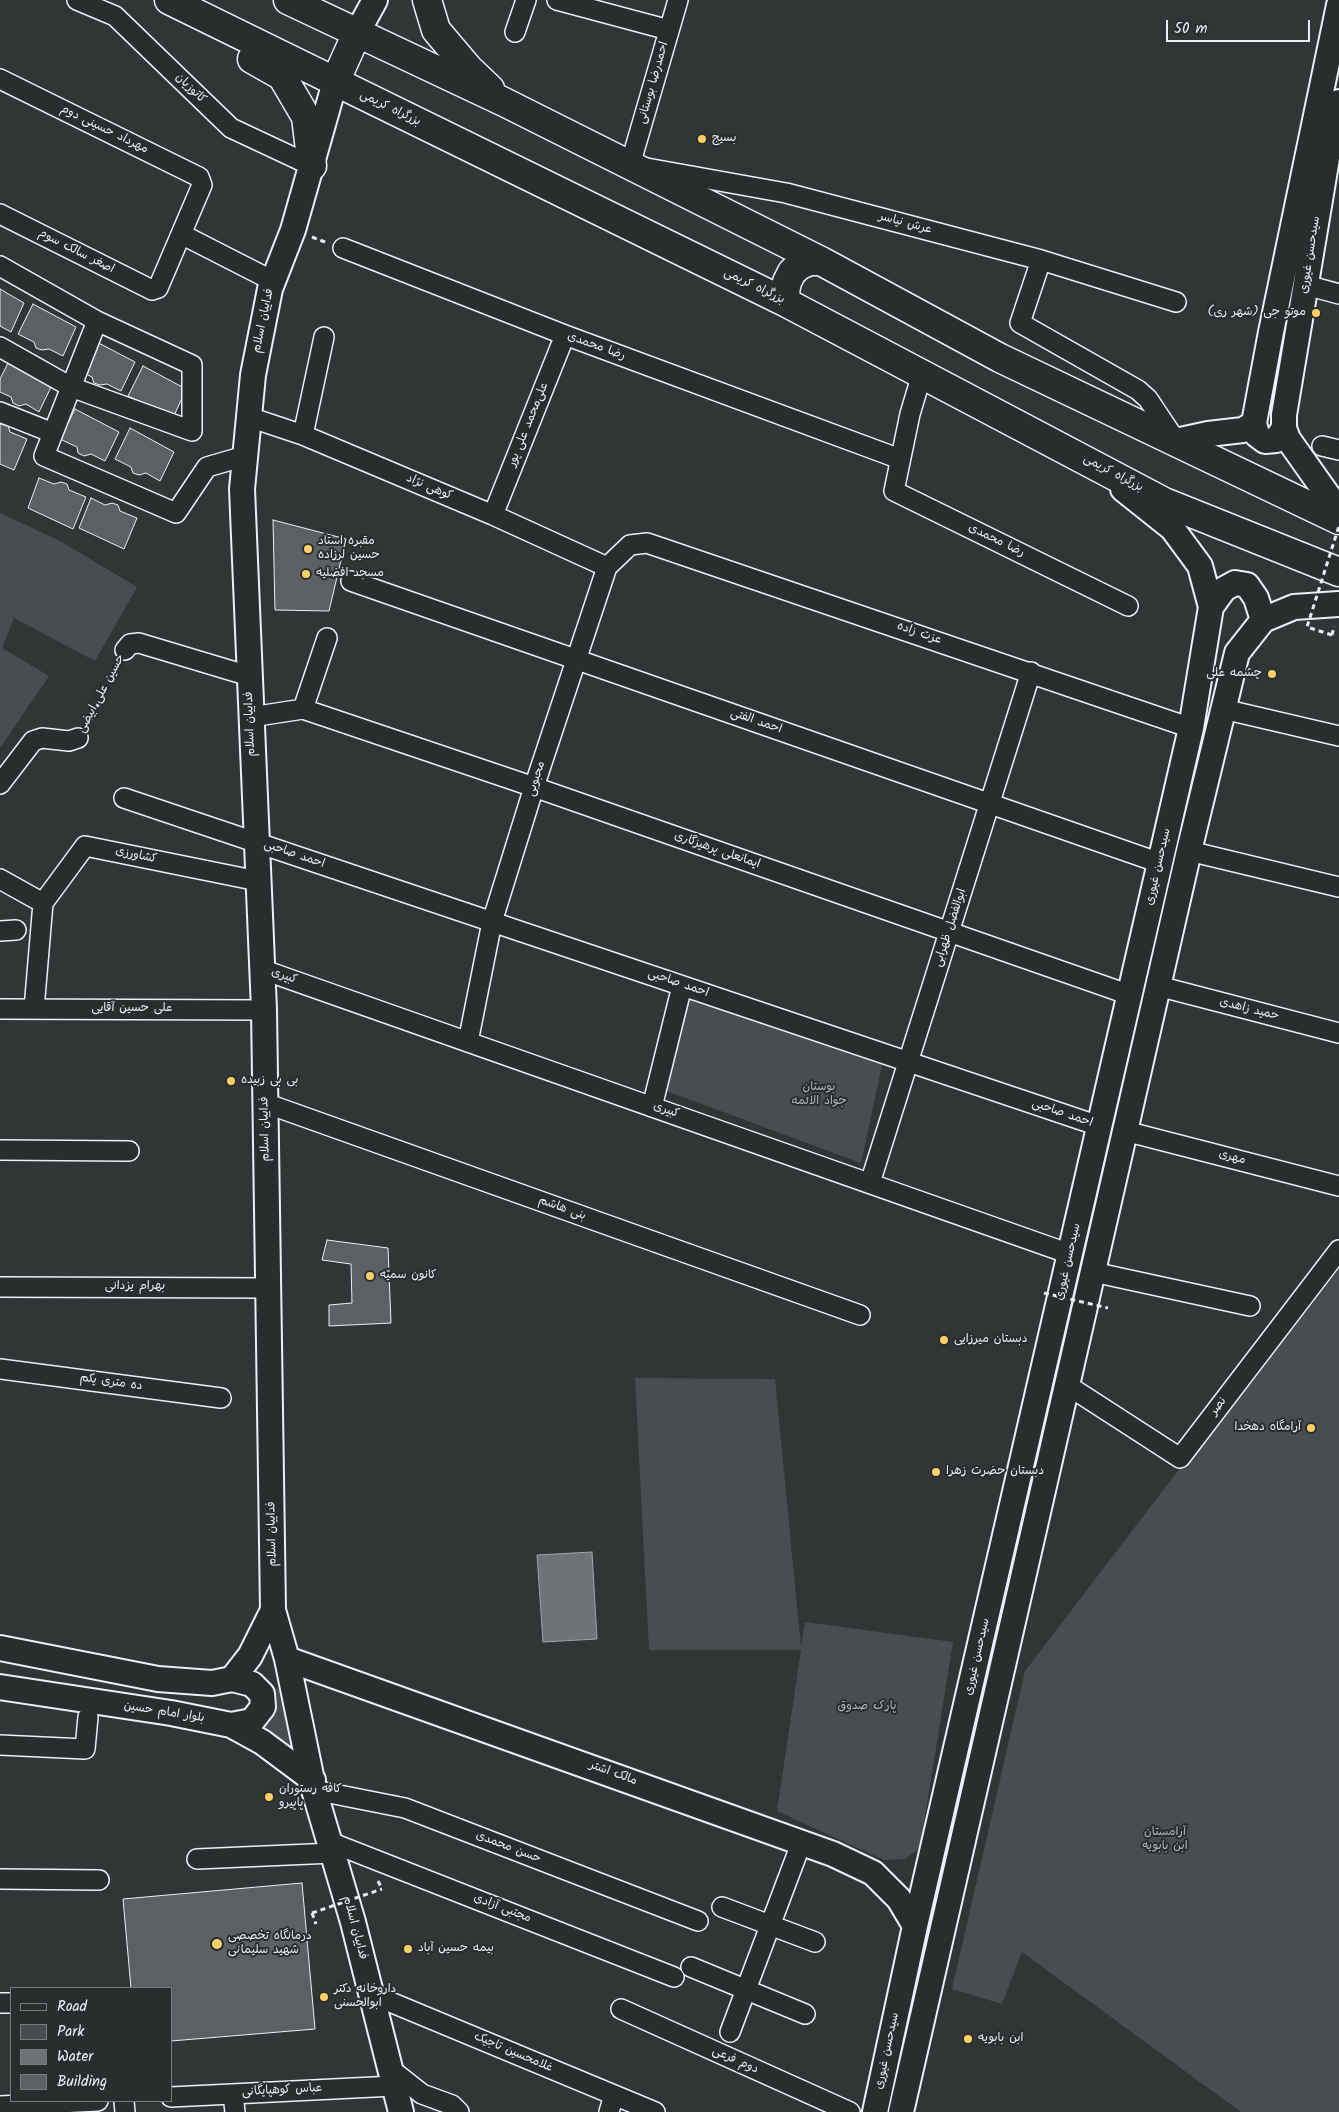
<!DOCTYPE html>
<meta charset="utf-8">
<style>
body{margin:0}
#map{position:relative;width:1339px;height:2112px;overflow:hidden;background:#323536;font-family:Kalam,sans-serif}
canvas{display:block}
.legend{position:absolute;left:10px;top:1987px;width:162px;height:115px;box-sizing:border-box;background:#2a2d2e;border:1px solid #767b7f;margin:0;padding:6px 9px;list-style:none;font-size:15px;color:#e8f1f8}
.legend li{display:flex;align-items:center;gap:10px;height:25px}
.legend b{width:25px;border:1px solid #767b7f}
.scale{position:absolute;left:1166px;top:20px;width:144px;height:22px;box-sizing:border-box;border:2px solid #e8f1f8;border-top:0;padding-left:6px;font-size:15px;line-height:18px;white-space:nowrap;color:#e8f1f8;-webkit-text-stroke:4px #2a2d2e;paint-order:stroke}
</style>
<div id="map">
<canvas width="1339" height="2112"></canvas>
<ul class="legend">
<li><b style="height:6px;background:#2a2d2e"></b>Road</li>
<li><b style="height:14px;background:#494d4f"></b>Park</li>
<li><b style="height:14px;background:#6e7376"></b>Water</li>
<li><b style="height:14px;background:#5c6063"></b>Building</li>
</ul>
<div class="scale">50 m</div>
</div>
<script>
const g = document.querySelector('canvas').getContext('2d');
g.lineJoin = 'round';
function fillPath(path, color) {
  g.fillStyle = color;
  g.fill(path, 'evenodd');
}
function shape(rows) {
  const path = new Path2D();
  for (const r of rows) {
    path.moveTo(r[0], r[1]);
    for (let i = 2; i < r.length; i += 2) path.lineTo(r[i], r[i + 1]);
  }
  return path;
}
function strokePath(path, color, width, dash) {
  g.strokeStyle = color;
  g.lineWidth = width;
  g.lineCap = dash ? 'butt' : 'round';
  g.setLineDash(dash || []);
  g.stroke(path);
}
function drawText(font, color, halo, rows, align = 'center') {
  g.font = font + ' Kalam,"Playpen Sans Arabic",sans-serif';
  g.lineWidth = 4;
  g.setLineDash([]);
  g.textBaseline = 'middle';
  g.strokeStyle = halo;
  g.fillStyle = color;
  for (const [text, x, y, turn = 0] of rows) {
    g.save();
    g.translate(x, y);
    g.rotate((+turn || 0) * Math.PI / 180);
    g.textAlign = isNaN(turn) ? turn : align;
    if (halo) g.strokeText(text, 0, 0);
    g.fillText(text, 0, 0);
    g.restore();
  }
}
const green = shape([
 [0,513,60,541,137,587,95,661,14,618,2,648,49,676,0,748],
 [685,998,882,1065,861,1163,661,1089],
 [1339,1260,1339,2112,1241,2112,1022,1952,1002,2004,952,1989,1025,1671],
 [635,1378,775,1379,801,1647,805,1622,953,1642,920,1848,905,1859,884,1860,777,1811,801,1650,649,1650],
 [283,1684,300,1759,219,1721,257,1705]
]);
const water = shape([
 [592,1552,597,1639,543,1642,537,1555,592,1552]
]);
const building = shape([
 [0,289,24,303,11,332,0,326,0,289],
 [33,304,76,327,63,356,49,349,42,350,36,348,34,342,18,334,33,304],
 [91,339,135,362,121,391,107,384,100,385,94,383,92,377,76,369,91,339],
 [10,359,53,383,39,412,26,404,19,406,13,403,11,397,0,392,0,379,10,359],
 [143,366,186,389,173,418,128,396,143,366],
 [75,409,119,432,105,461,91,454,84,456,78,453,77,447,60,439,75,409],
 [0,424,8,426,10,432,27,439,14,470,0,464,0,424],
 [130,428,174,452,160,481,146,473,139,475,133,473,131,467,115,459,130,428],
 [39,478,54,484,61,482,67,484,69,490,86,497,73,529,28,508,39,478],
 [91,498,105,505,112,503,118,505,120,511,137,518,124,549,79,528,91,498],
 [273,520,346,539,329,611,275,610,273,520],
 [327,1240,388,1248,391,1323,329,1326,329,1305,352,1303,351,1264,322,1260,327,1240],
 [302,1883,315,2029,171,2041,171,1988,131,1988,123,1899,302,1883]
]);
const path = shape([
 [312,237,325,242],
 [1332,635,1334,626],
 [89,723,117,666],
 [378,1881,382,1889],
 [312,1913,316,1924]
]);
const minor = shape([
 [77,0,115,16,231,128,312,166],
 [557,0,669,30],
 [678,0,630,165,786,193,1041,260,1176,302],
 [515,32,526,0],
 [0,79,199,177,202,185,158,288,152,290,0,214],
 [181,234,273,281],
 [343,248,565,335,900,459],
 [1041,260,1020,323,1138,390,1148,399,1176,441],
 [0,266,97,321,192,365,192,431,71,387,0,347],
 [1306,285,1339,294],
 [97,321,44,456,176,513,207,467,245,456],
 [922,374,910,414,894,491,1128,606],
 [0,412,53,433],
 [249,417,303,435,493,515,607,567],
 [303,435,324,337],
 [1322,446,1339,450],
 [493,515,565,335],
 [351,581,1160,863],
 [125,650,130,644,139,643,249,676],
 [303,709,327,638],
 [1223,709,1339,736],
 [251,717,303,709,534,787,1130,995],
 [0,784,33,741,42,738,69,741,78,738],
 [124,798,1099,1126],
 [1189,851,1339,887],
 [0,879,43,903],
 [43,903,85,846,258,881],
 [0,931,16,930],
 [261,969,1070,1254],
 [1158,986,1339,1033],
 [0,1009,264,1010],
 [34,1009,43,903],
 [468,1042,492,922,534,787,607,567,630,545,647,543,1191,728],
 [265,1103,860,1315],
 [652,1107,682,986],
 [1125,1131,1339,1186],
 [0,1150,129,1151],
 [870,1183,1031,672],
 [1093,1272,1250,1306],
 [0,1287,269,1288],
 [0,1369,221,1398],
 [1067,1385,1180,1458,1339,1250],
 [0,1745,85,1749,88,1717],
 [314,1790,405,1808,698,1921],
 [330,1842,674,1977],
 [197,1859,333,1853],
 [0,1879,99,1880],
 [722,1907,815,1942],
 [691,1967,805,2014],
 [371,1994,655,2112],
 [0,2003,11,2003],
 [621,2009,850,2112],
 [730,2032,802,1841],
 [389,2068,422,2094,452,2105,459,2112],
 [233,2094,235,2112],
 [171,2097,394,2086],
 [124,2101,125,2112],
 [0,2106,98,2101],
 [609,2112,614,2095]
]);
const major = shape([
 [357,33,375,0],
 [335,82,293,230,270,289,253,375,242,489,264,1010,273,1610,287,1659,314,1790,353,1922,401,2112],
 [1339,102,1329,146,1284,415,1284,428,1288,439,1339,511],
 [1284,428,1276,440,1265,441,1257,435,1254,423,1271,332,1339,5],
 [1176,441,1208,434,1243,430,1254,423],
 [1211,607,1224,589,1235,583,1247,585,1256,598,1263,620],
 [0,1648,158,1679,212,1683,232,1679,250,1656,273,1610],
 [287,1659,833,1854,873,1873,899,1899,915,1926],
 [0,1687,171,1713,231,1725,262,1742,313,1780],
 [231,1725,252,1721,263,1707,262,1694,252,1684,232,1679],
 [875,2112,915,1926,1191,728,1211,607,1200,566,1172,528,1123,489],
 [901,2112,1189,851,1237,653,1263,620,1294,607,1339,604]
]);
const highway = shape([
 [169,0,787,303,1164,502,1339,572],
 [288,0,504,102,821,261,1000,358,1339,520],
 [427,0,436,30,469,69,490,89],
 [252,59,282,76,306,117,312,166],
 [335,82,357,33],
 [787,303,785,292,787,282,792,272,800,265,810,261,821,261]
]);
const pathBridge = shape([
 [1332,635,1307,627,1339,526],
 [1044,1293,1108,1308],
 [312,1913,382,1889]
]);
const markers = [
 [702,139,5,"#ffd166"],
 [1316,313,5,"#ffd166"],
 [308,549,5,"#ffd166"],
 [306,574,5,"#ffd166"],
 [1272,674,5,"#ffd166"],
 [231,1081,5,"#ffd166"],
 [370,1276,5,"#ffd166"],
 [944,1340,5,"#ffd166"],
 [1311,1428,5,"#ffd166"],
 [936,1472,5,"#ffd166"],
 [269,1797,5,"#ffd166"],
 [217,1944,6,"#ffd166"],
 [408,1949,5,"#ffd166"],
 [324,1997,5,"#ffd166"],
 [968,2039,5,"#ffd166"]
];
const streetNames = [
 ["احمدرضا بوستانی",654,83,-74],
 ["کاتوزیان",190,89,44],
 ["بزرگراه کریمی",390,109,26],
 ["مهرداد حسینی دوم",104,130,26],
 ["عرش نیاسر",905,224,15],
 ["اصغر سالک سوم",76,252,27],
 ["سیدحسن غیوری",1311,255,-81],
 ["بزرگراه کریمی",754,287,26],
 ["فداییان اسلام",264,321,-78],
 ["رضا محمدی",596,347,20],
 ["علی‌محمد علی پور",529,425,-68],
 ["بزرگراه کریمی",1113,474,28],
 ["کوهی نژاد",429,488,23],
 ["رضا محمدی",996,541,26],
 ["عزت زاده",919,634,19],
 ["حسین علی ابیضی",102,694,-62],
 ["احمد الفتی",756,722,19],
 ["فداییان اسلام",251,724,-92],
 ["محبوبی",537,779,-72],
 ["ایمانعلی پرهیزگاری",717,851,19],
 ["احمد صاحبی",294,855,19],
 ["کشاورزی",136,856,12],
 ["سیدحسن غیوری",1159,867,-77],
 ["ابوالفضل ظهرابی",951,928,-72],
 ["کبیری",284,977,19],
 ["احمد صاحبی",678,984,19],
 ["علی حسین آقایی",132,1009],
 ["حمید زاهدی",1249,1010,14],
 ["کبیری",666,1111,19],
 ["احمد صاحبی",1062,1114,19],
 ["فداییان اسلام",266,1129,-91],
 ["مهری",1232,1158,15],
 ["بنی هاشم",562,1209,20],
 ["سیدحسن غیوری",1069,1262,-77],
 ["بهرام یزدانی",135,1287],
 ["ده متری یکم",111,1383,8],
 ["نصر",1219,1407,-53],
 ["فداییان اسلام",273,1534,-91],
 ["سیدحسن غیوری",978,1657,-77],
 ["بلوار امام حسین",164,1713,9],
 ["مالک اشتر",613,1774,20],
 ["حسن محمدی",508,1848,21],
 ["مجتبی آزادی",502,1909,21],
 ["فداییان اسلام",354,1928,75],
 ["سیدحسن غیوری",888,2051,-78],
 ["غلامحسین تاجیک",513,2053,23],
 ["دوم فرعی",735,2061,24],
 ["عباس کوهپایگانی",282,2091,-3]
];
const poiNames = [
 ["بسیج",712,139],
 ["موتو جی (شهر ری)",1306,313,"right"],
 ["مقبره استاد",318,542],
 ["حسین لرزاده",318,556],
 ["مسجد افضلیه",316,574],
 ["چشمه علی",1262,674,"right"],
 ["بی بی زبیده",241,1081],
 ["کانون سمیّه",380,1276],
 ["دبستان میرزایی",954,1340],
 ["آرامگاه دهخدا",1301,1428,"right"],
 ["دبستان حضرت زهرا",946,1472],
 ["کافه رستوران",279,1790],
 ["پاپیرو",279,1804],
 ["درمانگاه تخصصی",228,1937],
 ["شهید سلیمانی",228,1951],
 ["بیمه حسین آباد",418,1949],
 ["داروخانه دکتر",334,1990],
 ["ابوالحسنی",334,2004],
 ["ابن بابویه",978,2039]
];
const parkNames = [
 ["بوستان",819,1088],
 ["جواد الائمه",819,1102],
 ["پارک صدوق",867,1707],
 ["آرامستان",1165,1833],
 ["ابن بابویه",1165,1847]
];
fillPath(green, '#494d4f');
fillPath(water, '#6e7376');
strokePath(water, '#9fa5aa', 1);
fillPath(building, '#5c6063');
strokePath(building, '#e8f1f8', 1);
strokePath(minor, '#e8f1f8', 22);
strokePath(major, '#e8f1f8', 28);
strokePath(highway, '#e8f1f8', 31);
strokePath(path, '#e8f1f8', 3, [5, 4]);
strokePath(minor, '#2a2d2e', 19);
strokePath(major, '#2a2d2e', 24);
strokePath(highway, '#2a2d2e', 28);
strokePath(pathBridge, '#e8f1f8', 3, [5, 4]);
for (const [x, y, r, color] of markers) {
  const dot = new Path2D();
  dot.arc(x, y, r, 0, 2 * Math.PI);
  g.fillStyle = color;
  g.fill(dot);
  strokePath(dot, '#2a2d2e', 2);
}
drawText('12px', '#e8f1f8', '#2a2d2e', streetNames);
drawText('12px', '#e8f1f8', '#2a2d2e', poiNames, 'left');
drawText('12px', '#b0b8bd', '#2a2d2e', parkNames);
</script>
